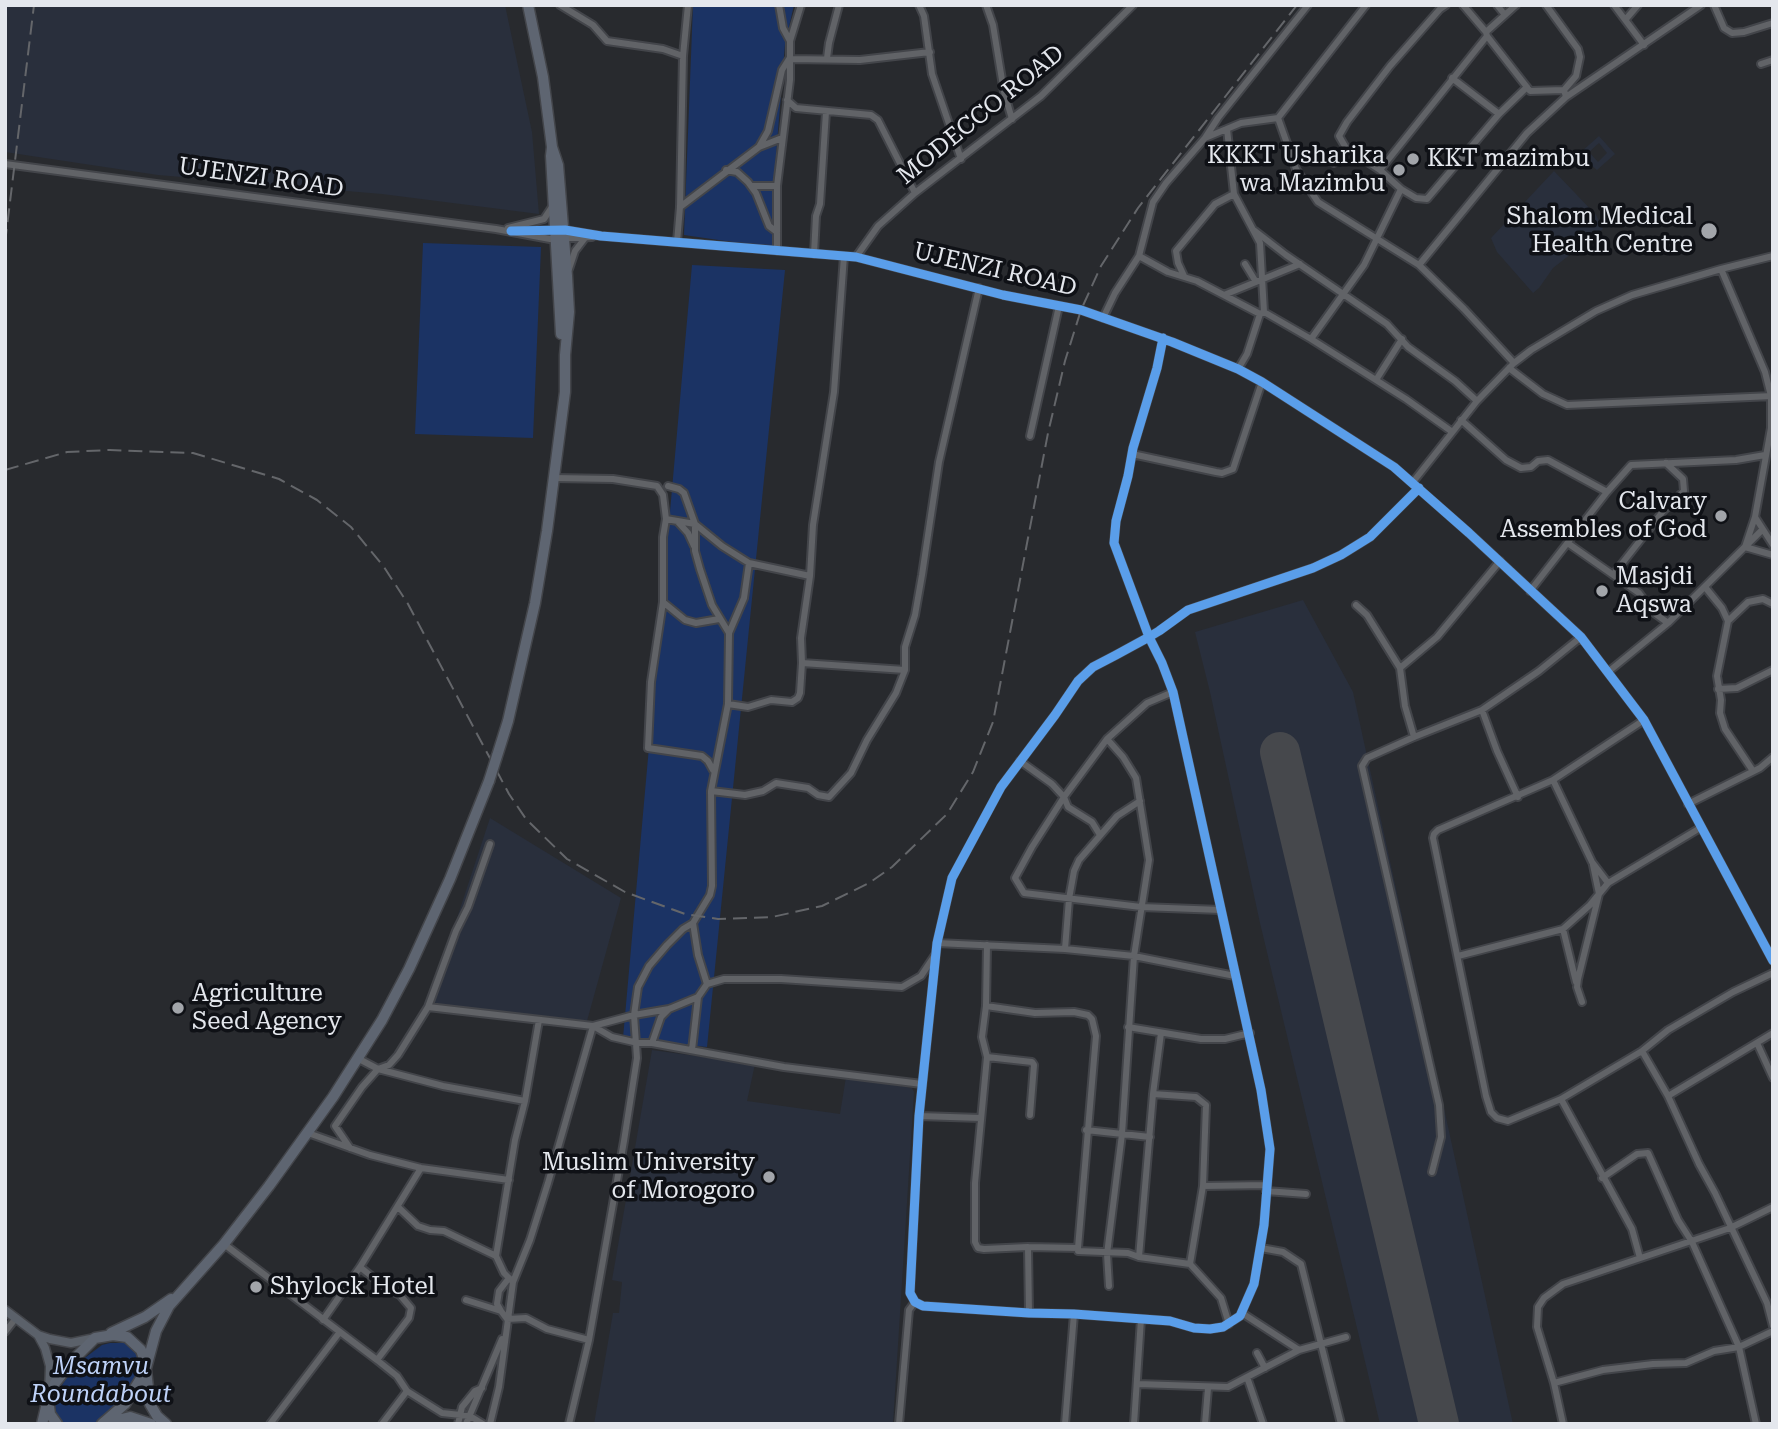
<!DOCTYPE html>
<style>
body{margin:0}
#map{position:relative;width:1778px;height:1429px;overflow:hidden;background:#282a2e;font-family:"Roboto Serif",serif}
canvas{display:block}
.frame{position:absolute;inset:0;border:7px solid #e4e7ed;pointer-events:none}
</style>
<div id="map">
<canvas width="1778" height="1429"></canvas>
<div class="frame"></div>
</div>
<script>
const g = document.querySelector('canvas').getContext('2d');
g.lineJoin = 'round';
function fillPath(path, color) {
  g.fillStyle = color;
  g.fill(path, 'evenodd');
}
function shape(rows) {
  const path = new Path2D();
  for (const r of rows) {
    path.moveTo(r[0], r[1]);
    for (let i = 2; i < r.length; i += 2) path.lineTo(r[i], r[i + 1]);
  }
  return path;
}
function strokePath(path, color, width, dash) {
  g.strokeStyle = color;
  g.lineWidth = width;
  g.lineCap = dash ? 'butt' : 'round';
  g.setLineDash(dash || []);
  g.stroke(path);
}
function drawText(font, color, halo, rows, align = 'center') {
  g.font = font + ' "Roboto Serif",serif';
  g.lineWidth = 7;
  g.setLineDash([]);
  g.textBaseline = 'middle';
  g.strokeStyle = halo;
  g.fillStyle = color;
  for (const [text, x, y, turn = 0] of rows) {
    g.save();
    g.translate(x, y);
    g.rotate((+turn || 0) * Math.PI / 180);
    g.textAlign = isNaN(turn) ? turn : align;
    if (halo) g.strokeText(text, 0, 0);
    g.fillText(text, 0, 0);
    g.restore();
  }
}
const built = shape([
 [5,5,505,5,532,132,539,214,382,194,158,175,5,152],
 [1599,136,1615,154,1597,170,1586,161,1587,159,1581,152],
 [1599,143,1607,153,1598,162,1589,152],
 [1554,171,1596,215,1603,229,1553,268,1539,288,1533,293,1497,252,1491,238],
 [1303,600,1353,692,1513,1424,1380,1424,1260,923,1210,692,1195,632],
 [490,818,621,898,587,1021,429,1003],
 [652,1050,755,1064,747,1101,840,1114,846,1077,912,1088,914,1092,893,1424,594,1424,613,1313,619,1313,622,1282,612,1280]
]);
const green = shape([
 [693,5,794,5,785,44,773,193,774,248,684,235],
 [423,243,541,247,533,438,415,434],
 [692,265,785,270,707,1047,623,1038],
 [110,1343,125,1343,136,1349,139,1356,140,1371,121,1402,94,1424,64,1424,56,1412,55,1406,58,1392,67,1377,82,1360,102,1345]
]);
const runway = shape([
 [1280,752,1439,1424]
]);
const minor = shape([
 [560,5,593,25,607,41,663,49,683,56],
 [779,5,783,28,790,41],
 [919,5,924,16,932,74,961,159],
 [986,5,993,25,1004,92,1012,119],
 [1366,5,1278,118,1296,169,1318,202,1419,265,1464,309,1514,363],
 [1446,5,1440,9,1390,66,1347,122,1339,136,1346,148,1380,170,1401,189,1416,198,1427,199,1499,114,1527,87],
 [1463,5,1486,32],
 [1497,5,1505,15],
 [1546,5,1578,49,1580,57,1576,76,1564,90],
 [1614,5,1644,45],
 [1714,5,1724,28,1732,33,1744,32,1773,23],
 [1626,19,1638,5],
 [1487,36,1530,91,1564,90,1566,97],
 [827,58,829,43,839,5],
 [1761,64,1773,60],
 [1452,78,1499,114],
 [787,100,796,108,871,115,878,120,915,193],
 [1227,129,1234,194,1260,243,1264,312,1311,339,1364,265,1401,189],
 [1205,138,1218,118,1308,5],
 [759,147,768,131,782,70,789,59,860,60,930,52],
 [1334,163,1346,148],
 [5,164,496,229,550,239,592,237],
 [726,170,737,172,748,182,756,193,769,226,777,232],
 [1380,170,1487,36,1486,32,1516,5],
 [752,186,777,186],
 [680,207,759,147,782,138],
 [508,228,544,219,552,207],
 [511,231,565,230,601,236,856,257,1003,295,1081,310,1172,342,1238,369,1262,382,1394,467,1469,533,1581,637,1644,720,1773,961],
 [1255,231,1286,255,1387,324,1408,347,1455,381,1477,401],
 [677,242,680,207,683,56,688,5],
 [777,251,777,186,790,80,790,41,801,5],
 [814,254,816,216,820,204,826,112],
 [844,256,834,392,813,525,810,576,801,638,802,663,905,670],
 [1139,256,1168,272,1197,281,1260,314,1264,312],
 [856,257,878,226,915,193,1041,96,1133,5],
 [1245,264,1256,282],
 [1419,265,1527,133,1566,97,1701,5],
 [569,269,575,251,585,238],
 [1721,269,1765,372,1771,396,1771,428,1755,517,1773,545],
 [1184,276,1178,263,1176,251,1215,204,1234,194],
 [1224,295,1300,264],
 [1103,318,1115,293,1139,256,1153,202,1166,183,1205,138,1241,123,1278,118],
 [1163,338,1157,368,1133,448,1128,476,1116,521,1114,543,1149,637,1162,663,1173,692,1261,1090,1270,1149,1264,1225,1254,1284,1240,1316,1223,1327,1210,1329,1194,1328,1170,1321,1074,1314,1029,1313,923,1306,915,1302,910,1293,919,1116,937,943,952,878,1001,787,1055,715,1078,681,1093,667,1116,655,1149,637,1159,631,1188,610,1313,568,1341,555,1370,537,1419,488],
 [1311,339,1406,399,1451,431],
 [1509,368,1543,394,1567,405,1773,396],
 [1238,369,1247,354,1260,314],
 [1376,380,1402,339],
 [1461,420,1506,460,1521,468,1531,467,1538,461,1548,460,1607,492],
 [1030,436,1059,306],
 [1132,454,1216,472,1222,473,1233,469,1262,382],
 [554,478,613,479,657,486,663,495,666,519,695,524,722,546,749,563,810,576],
 [1413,482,1477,401,1514,363,1531,350,1596,311,1632,295,1721,269,1773,256],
 [668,486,679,489,684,493,695,524,695,551,700,569,712,605,729,633],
 [1755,517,1745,547,1773,555],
 [666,519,663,537,663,602,651,682,648,748,702,756,708,761,713,770],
 [678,522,688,533,694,546],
 [1569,544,1639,593,1653,612,1668,623],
 [1613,575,1664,510,1684,491,1683,479,1666,463],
 [1705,587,1722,608,1728,621,1717,676,1721,700,1720,713,1725,729,1753,771],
 [1530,591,1607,492,1631,465,1736,460,1765,455],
 [663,602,685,620,696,623,719,619],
 [1356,605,1367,615,1400,668,1405,706,1414,737],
 [1728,621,1748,602,1763,599,1773,604],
 [1400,668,1437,637,1500,561],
 [1608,672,1668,623,1762,530],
 [1718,689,1737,688,1773,670],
 [1173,692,1147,703,1107,739,1064,797,1032,847,1015,878,1024,893,1141,907,1221,910],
 [728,704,748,707,771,700,792,702,798,698,800,693,802,663],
 [1482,710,1497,751,1518,797],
 [1644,720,1553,780,1438,830,1434,834,1433,838,1486,1096,1491,1112,1497,1118,1508,1121,1561,1099,1642,1051,1668,1030,1733,992,1773,973],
 [1107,739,1123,757,1136,778,1149,860,1134,956,1122,1134,1107,1254,1109,1286],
 [1020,761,1052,784,1064,797,1068,807,1092,822,1100,835],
 [1553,780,1592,862,1608,883,1700,828],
 [711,791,745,795,763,791,776,783,808,788,818,795,829,797,851,773,867,740,896,693,905,670,905,647,915,615,922,575,939,462,979,288],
 [1688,804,1760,768,1773,757],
 [1563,929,1576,982],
 [937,943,1065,949,1134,956,1235,976],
 [987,945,986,1006,982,1037,987,1057,975,1183,975,1242,978,1248,984,1249,1028,1247,1029,1313],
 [1065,949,1069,899,1074,871,1079,860,1117,816,1140,801],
 [1458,956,1563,929,1590,905,1608,883],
 [707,984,724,979,781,979,902,987,921,976,935,955],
 [1582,1002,1577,987,1578,979,1599,894,1593,865],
 [986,1006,1035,1013,1074,1012,1088,1015,1092,1019,1096,1036,1094,1059,1078,1248],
 [428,1007,456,931,468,907,490,844],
 [1128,1027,1201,1039,1225,1039,1250,1033],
 [652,1043,661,1017,669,1009],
 [1757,1043,1773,1078],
 [692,1050,698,997,707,984,698,955,693,923,710,895,712,886,711,791,728,704,729,633,744,598,749,563],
 [1642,1051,1668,1096,1699,1164,1715,1193,1767,1303,1773,1326],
 [987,1057,1032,1062,1034,1065,1030,1115],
 [359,1059,378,1069,389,1065,398,1055,428,1007,593,1026,612,1037,638,1043,652,1043,784,1067,922,1084],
 [1153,1094,1196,1097,1206,1105,1203,1186,1190,1264,1139,1257,1153,1094,1161,1033],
 [1668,1096,1773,1033],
 [1561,1099,1632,1229,1640,1258],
 [919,1116,981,1118],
 [1086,1130,1150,1137],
 [308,1133,370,1155,421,1168,509,1180],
 [350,1148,335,1126,362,1087,378,1069,443,1086,525,1101],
 [1432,1172,1441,1137,1439,1105,1362,766,1367,758,1414,737,1482,710,1539,671,1581,637],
 [1602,1178,1637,1154,1648,1153,1678,1220,1692,1242,1739,1347,1756,1424],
 [1203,1186,1267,1185],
 [1266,1191,1306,1194],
 [398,1207,418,1226,430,1230,444,1231,496,1256,504,1273,513,1282],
 [224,1244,377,1360,397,1376,407,1391,442,1413,470,1416,483,1424],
 [1028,1247,1078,1248,1078,1251,1128,1253,1139,1257],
 [1261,1248,1283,1252,1301,1264,1341,1424],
 [496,1256,515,1140,525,1101,539,1020],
 [1190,1264,1221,1298,1229,1324],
 [360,1267,386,1288,400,1295,411,1308,409,1318,377,1360],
 [466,1300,501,1311,507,1319,526,1318,547,1329,589,1340],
 [501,1311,497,1304,499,1291,509,1278],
 [1242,1313,1299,1350],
 [323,1320,360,1267,421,1168],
 [5,1332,16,1318],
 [1257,1353,1265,1368],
 [1247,1377,1299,1350,1346,1337],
 [1554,1383,1603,1370,1653,1364,1686,1363,1714,1351,1739,1347,1773,1331],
 [1138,1384,1228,1387,1247,1377,1263,1424],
 [270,1424,339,1333],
 [382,1424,407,1391],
 [458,1424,462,1407,475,1391,482,1388],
 [466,1424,502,1339],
 [490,1424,499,1387,513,1282,530,1240,548,1183,593,1026,634,1015,669,1009,698,997],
 [569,1424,589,1340,624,1141,637,1058,634,1015,638,987,649,966,667,945,683,929,693,923],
 [899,1424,909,1310,915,1302],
 [1065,1424,1074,1314],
 [1134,1424,1141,1319],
 [1205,1424,1208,1388],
 [1563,1424,1554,1383,1537,1327,1538,1307,1544,1298,1563,1284,1730,1228,1773,1207]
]);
const major = shape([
 [5,1310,38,1335,50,1339,71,1343,95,1338],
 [38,1335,45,1348,50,1366,49,1393]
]);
const highway = shape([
 [528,5,543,77,552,147,551,156,561,334],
 [497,756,508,721,535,603,547,531,565,392,565,355,569,312,567,276,558,165,552,147],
 [111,1333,145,1317,171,1299],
 [146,1368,156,1331,169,1306,224,1244,269,1186,333,1097,382,1020,409,969,450,879,489,781],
 [109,1422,130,1417,151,1424],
 [42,1424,47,1403],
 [57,1424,50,1414,48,1399,55,1383,73,1360,95,1338,113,1335,127,1337,141,1350,145,1362,150,1404,157,1416,166,1424],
 [102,1424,125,1404,145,1372]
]);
const rail = shape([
 [5,243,34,5],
 [5,470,67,452,110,450,193,453,279,479,317,500,351,527,384,567,408,604,509,794,526,819,567,859,625,892,685,914,718,919,772,917,822,906,869,883,892,867,947,814,973,772,993,722,1048,433,1065,361,1081,310,1101,266,1138,208,1297,5]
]);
const highwayBridge = shape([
 [489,781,497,756]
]);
const cycleway = shape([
 [511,231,565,230,601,236,856,257,1003,295,1081,310,1172,342,1238,369,1262,382,1394,467,1469,533,1581,637,1644,720,1773,961],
 [1163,338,1157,368,1133,448,1128,476,1116,521,1114,543,1149,637,1162,663,1173,692,1261,1090,1270,1149,1264,1225,1254,1284,1240,1316,1223,1327,1210,1329,1194,1328,1170,1321,1074,1314,1029,1313,923,1306,915,1302,910,1293,919,1116,937,943,952,878,1001,787,1055,715,1078,681,1093,667,1116,655,1149,637,1159,631,1188,610,1313,568,1341,555,1370,537,1419,488]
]);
const markers = [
 [1413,159,7,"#a2a5aa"],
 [1399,170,7,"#a2a5aa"],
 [1709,231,9,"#a2a5aa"],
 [1721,516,7,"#a2a5aa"],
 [1602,591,7,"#a2a5aa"],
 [178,1008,7,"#a2a5aa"],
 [769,1177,7,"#a2a5aa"],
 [256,1287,7,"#a2a5aa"]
];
const streetNames = [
 ["MODECCO ROAD",981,115,-39],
 ["UJENZI ROAD",261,178,8],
 ["UJENZI ROAD",995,270,13]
];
const poiNames = [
 ["KKKT Usharika",1385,156],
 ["wa Mazimbu",1385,184],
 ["KKT mazimbu",1427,159,"left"],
 ["Shalom Medical",1693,217],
 ["Health Centre",1693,245],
 ["Calvary",1707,502],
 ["Assembles of God",1707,530],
 ["Masjdi",1616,577,"left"],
 ["Aqswa",1616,605,"left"],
 ["Agriculture",192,994,"left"],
 ["Seed Agency",192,1022,"left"],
 ["Muslim University",755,1163],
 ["of Morogoro",755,1191],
 ["Shylock Hotel",270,1287,"left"]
];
const parkNames = [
 ["Msamvu",101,1367],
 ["Roundabout",101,1395]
];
fillPath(built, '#292f3c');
fillPath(green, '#1b3364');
strokePath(runway, '#46484c', 40);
strokePath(minor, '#43454a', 10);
strokePath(major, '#43454a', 11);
strokePath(highway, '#43454a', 13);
strokePath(minor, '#616367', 6);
strokePath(major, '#5b616a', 8);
strokePath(highway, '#5e6571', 10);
strokePath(rail, '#64666a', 2, [14, 7]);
strokePath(highwayBridge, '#43454a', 13, []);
strokePath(highwayBridge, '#5e6571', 10);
strokePath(cycleway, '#5a9eea', 9);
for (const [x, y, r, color] of markers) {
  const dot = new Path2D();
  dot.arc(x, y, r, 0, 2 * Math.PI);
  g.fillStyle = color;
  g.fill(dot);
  strokePath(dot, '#0f1116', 2.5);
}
drawText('24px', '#e4e7ed', '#0f1116', streetNames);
drawText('24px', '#e4e7ed', '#0f1116', poiNames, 'right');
drawText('italic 24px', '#bed2f8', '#0f1116', parkNames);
</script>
